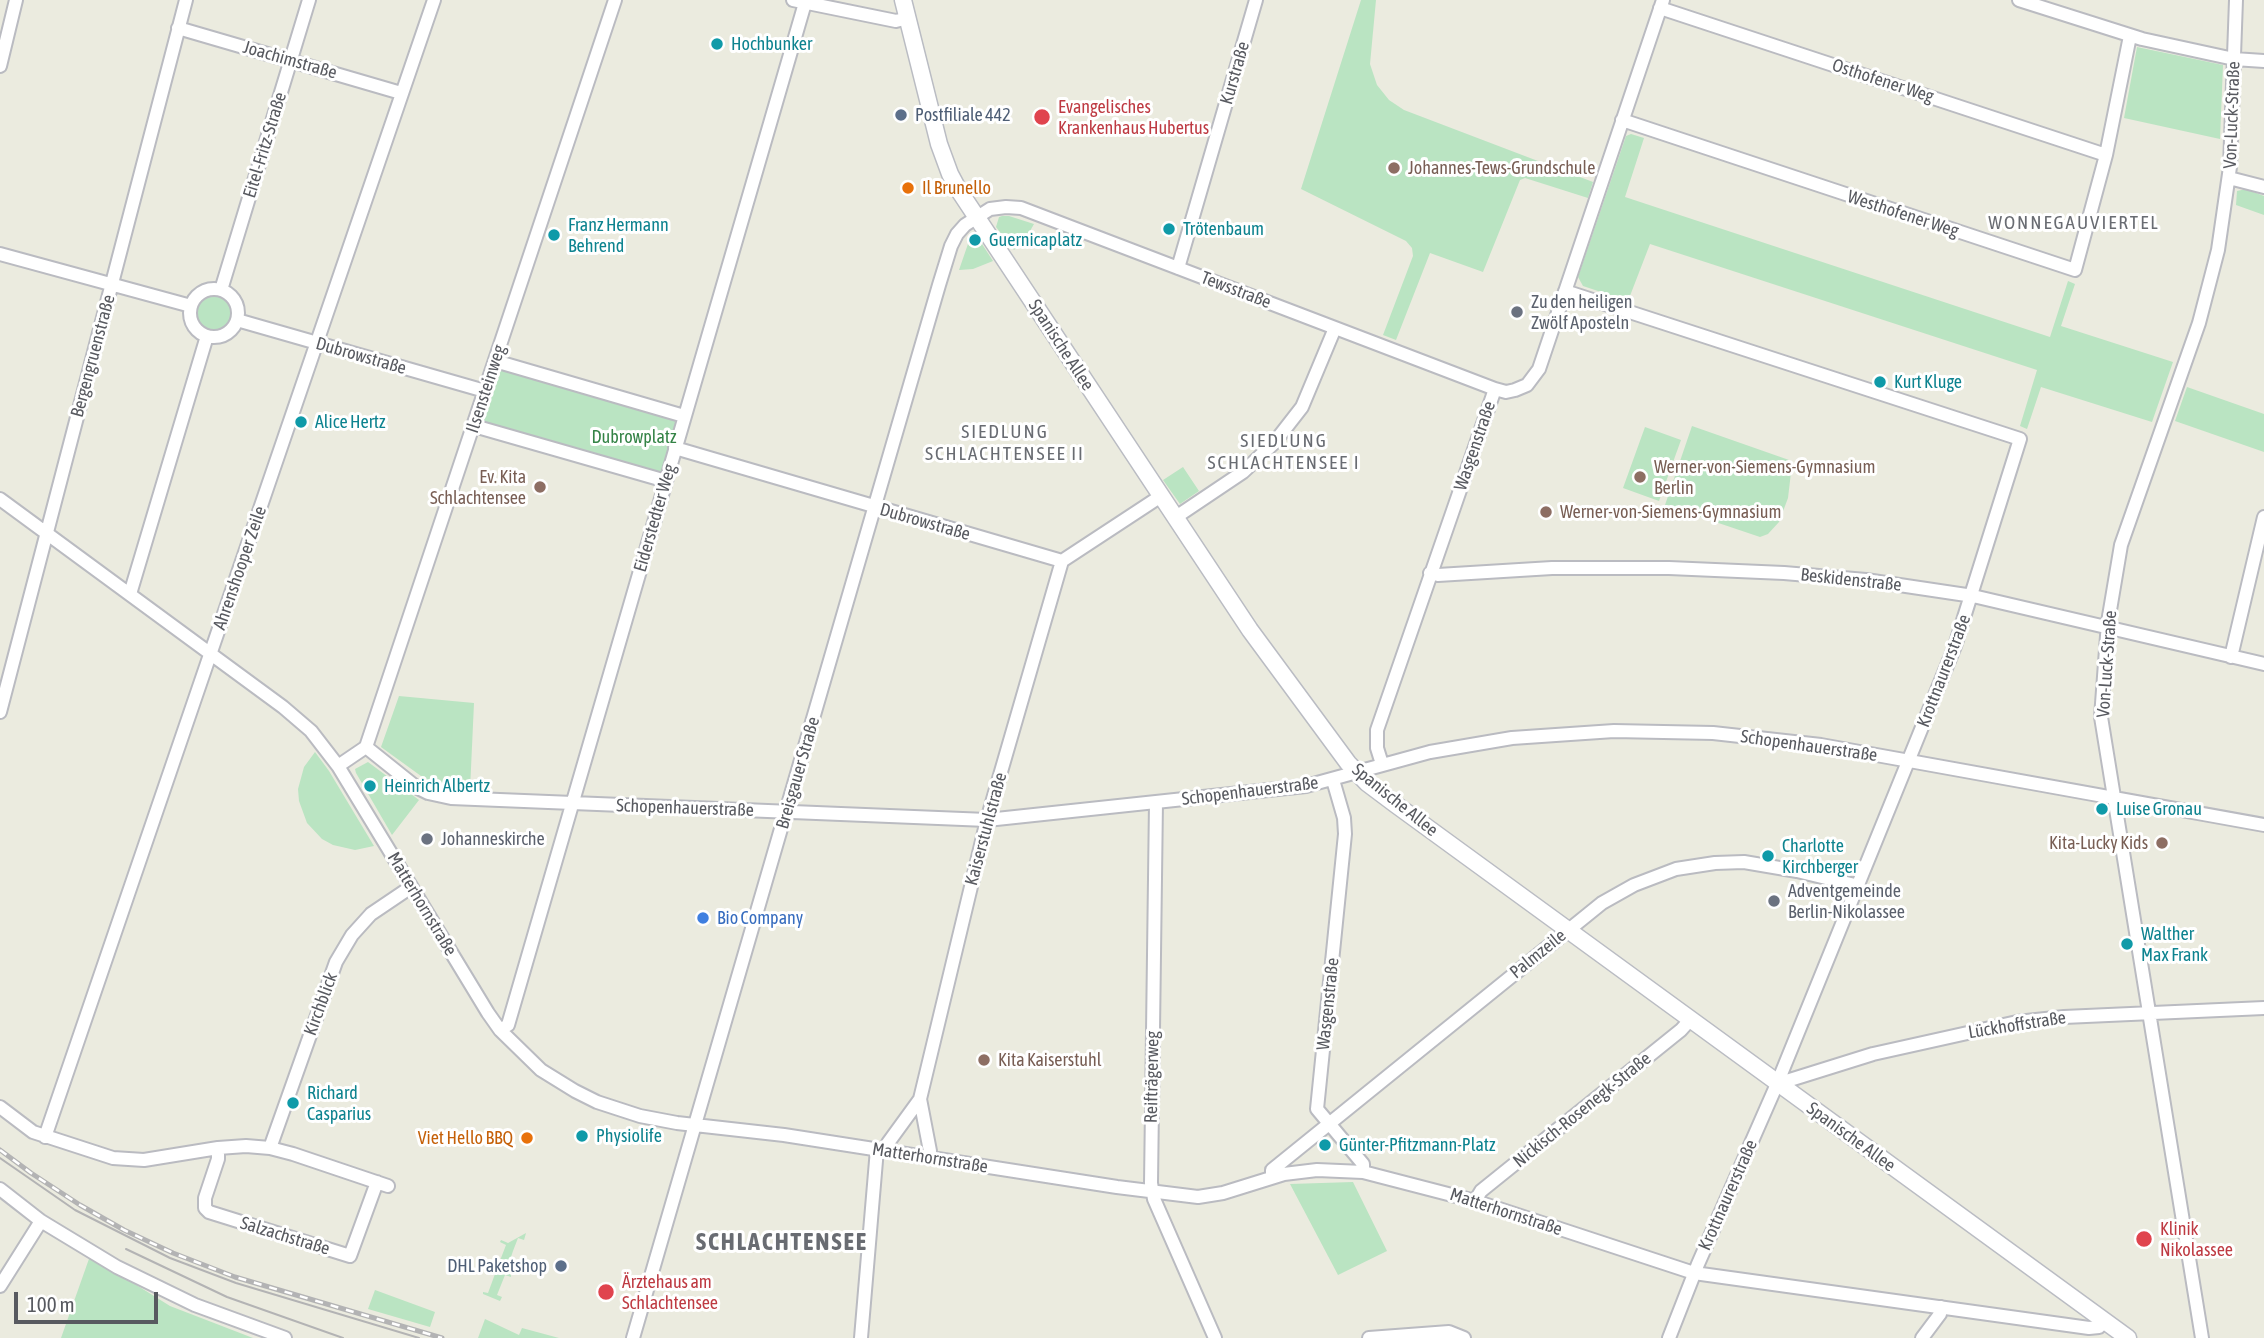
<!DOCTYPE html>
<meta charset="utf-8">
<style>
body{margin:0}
#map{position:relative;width:2264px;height:1338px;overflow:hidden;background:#ebebdf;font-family:"Asap Condensed",sans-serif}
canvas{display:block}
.scale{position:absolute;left:14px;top:1292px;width:144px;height:32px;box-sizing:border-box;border:4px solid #585a60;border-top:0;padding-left:9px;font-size:21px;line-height:24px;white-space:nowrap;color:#585a60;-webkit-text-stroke:5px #fff;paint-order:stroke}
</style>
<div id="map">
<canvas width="2264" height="1338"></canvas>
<div class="scale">100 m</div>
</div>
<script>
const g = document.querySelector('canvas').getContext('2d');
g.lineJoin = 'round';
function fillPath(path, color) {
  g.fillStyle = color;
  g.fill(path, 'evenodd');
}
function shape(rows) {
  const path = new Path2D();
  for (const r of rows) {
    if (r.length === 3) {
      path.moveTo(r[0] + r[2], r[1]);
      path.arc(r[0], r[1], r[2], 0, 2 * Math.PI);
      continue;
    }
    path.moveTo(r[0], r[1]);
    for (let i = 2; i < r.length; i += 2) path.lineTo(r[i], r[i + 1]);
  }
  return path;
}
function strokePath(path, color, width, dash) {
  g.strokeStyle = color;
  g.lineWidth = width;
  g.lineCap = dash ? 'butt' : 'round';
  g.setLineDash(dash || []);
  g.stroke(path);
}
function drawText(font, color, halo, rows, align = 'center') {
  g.font = font + ' "Asap Condensed",sans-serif';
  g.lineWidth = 6;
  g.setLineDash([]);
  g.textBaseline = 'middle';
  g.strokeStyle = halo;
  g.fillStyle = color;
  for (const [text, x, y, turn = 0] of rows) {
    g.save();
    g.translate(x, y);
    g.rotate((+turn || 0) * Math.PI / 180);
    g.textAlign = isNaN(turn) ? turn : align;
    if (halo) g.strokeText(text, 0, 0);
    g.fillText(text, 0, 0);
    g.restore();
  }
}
const green = shape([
 [1361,0,1376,0,1370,64,1377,85,1389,100,1404,110,1593,182,1588,198,1525,178,1520,180,1483,272,1430,253,1396,340,1383,335,1413,256,1412,248,1406,241,1301,189],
 [2137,47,2223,65,2220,139,2124,118],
 [1631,134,1644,138,1625,197,2050,337,2068,281,2075,284,2061,326,2173,362,2152,422,2041,387,2027,429,2020,426,2037,370,1650,244,1628,301,1583,286,1578,277,1626,136],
 [2246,189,2264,196,2264,215,2236,205,2237,191],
 [1002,216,1009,216,1034,224,1026,238,1014,250,996,227,999,217],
 [969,241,982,244,993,261,973,269,959,270],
 [214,314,18],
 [498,368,675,419,676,424,661,474,482,423],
 [2187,387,2264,414,2264,452,2175,421],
 [1692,426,1789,460,1792,464,1788,498,1779,522,1768,534,1760,537,1665,505],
 [1645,427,1681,440,1659,501,1623,488],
 [1183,467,1199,491,1180,504,1163,480],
 [399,696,474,703,470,790,448,790,432,784,381,747],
 [315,752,329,771,374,846,355,850,333,845,322,839,307,823,299,801,298,789,304,767],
 [368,762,419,800,392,835,356,773,355,769],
 [1353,1182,1387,1251,1338,1275,1290,1184],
 [526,1233,524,1240,518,1238,513,1251,506,1272,511,1275,511,1277,505,1275,497,1295,502,1297,500,1301,483,1294,483,1292,488,1293,495,1274,490,1270,496,1271,506,1245,500,1242,501,1240,508,1243],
 [90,1256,170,1306,253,1338,61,1338],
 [375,1290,435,1312,430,1327,368,1309],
 [485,1319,519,1335,522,1328,559,1338,478,1338]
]);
const street = shape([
 [793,0,896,21,908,18],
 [2019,0,2142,39,2234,59,2264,61],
 [1660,8,2106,155],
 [178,28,401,93],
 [0,66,16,0],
 [1622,120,2075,270,2106,155,2130,36],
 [2229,178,2264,187],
 [0,254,191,306],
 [1178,268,1256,0],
 [214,313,24],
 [221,290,309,0],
 [1565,291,2020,439,1955,646,1777,1084,1698,1264,1669,1338],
 [237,320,485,391],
 [495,361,684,416],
 [474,426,666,481],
 [675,448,1062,561,1161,496],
 [0,499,283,707,311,731,338,766,488,1013,500,1030,541,1070,575,1091,597,1102,640,1116,677,1123,784,1135,1117,1187,1198,1197,1223,1193,1284,1174,1317,1170,1363,1172,1475,1201,1694,1273,2089,1328,2099,1327,2104,1320],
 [1176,517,1243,472,1274,443,1302,407,1335,328],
 [1430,573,1438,575,1552,568,1669,568,1784,573,1866,580,1973,596,2264,664],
 [130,594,207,336],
 [2231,657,2264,517],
 [0,712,186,0],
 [366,747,416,787,428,793,451,798,987,820,1306,786,1430,752,1512,738,1614,731,1713,733,1821,745,2264,825],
 [1382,764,1377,748,1377,730,1495,389],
 [338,766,366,747,615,0],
 [1333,780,1344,818,1345,834,1317,1109,1363,1164,1363,1172],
 [1156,802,1151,1183,1154,1199,1215,1338],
 [500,1030,508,1025,805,3],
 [1777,1084,1873,1054,2017,1022,2064,1017,2264,1008],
 [920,1099,930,1151,929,1158],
 [0,1107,33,1132,113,1158,144,1160,218,1148,246,1146,270,1148,293,1154,388,1186],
 [45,1137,434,0],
 [218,1148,218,1159,205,1198,205,1208,209,1212,350,1256,377,1182],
 [270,1148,336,962,352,935,371,914,411,887],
 [887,1151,888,1143,920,1099,987,820,1062,561],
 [1272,1176,1272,1170,1602,903,1634,885,1676,869,1715,863,1744,862,1797,871,1859,886],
 [0,1189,41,1221,117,1267,195,1305,285,1338],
 [1475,1201,1481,1191,1681,1030,1690,1020],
 [0,1286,41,1221],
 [633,1338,939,285,951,246,957,234,965,225,990,209,1006,207,1021,208,1495,389,1506,392,1515,390,1527,385,1539,369,1663,0],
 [861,1338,877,1149],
 [1369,1338,1449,1332,1464,1338],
 [1922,1338,1940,1314,1941,1307],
 [2202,1338,2101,717,2108,622,2121,545,2199,323,2218,250,2230,167,2236,0]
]);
const secondary = shape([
 [903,0,939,144,950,174,958,189,1250,630,1348,763,1367,783,1395,804,2128,1338]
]);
const tram = shape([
 [0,1158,75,1210,170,1258,236,1283,419,1338],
 [126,1249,227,1297,343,1338]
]);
const rail = shape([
 [0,1150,31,1173,80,1205,124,1230,173,1253,235,1277,442,1338]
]);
const markers = [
 [717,44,7,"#0f9aa8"],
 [901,115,7,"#5c6f8a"],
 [1042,117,9,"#e0444e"],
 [1394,168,7,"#8d6e63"],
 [908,188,7,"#e8710a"],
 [1169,229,7,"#0f9aa8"],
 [554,235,7,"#0f9aa8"],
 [975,240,7,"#0f9aa8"],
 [1517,312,7,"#6b7280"],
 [1880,382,7,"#0f9aa8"],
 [301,422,7,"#0f9aa8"],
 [1640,477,7,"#8d6e63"],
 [540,487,7,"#8d6e63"],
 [1546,512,7,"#8d6e63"],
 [370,786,7,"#0f9aa8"],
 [2102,809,7,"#0f9aa8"],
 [427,839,7,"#6b7280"],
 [2162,843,7,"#8d6e63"],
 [1768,856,7,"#0f9aa8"],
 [1774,901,7,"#6b7280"],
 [703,918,7,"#3f7fe0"],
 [2127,944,7,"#0f9aa8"],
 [984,1060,7,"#8d6e63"],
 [293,1103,7,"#0f9aa8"],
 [582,1136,7,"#0f9aa8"],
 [527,1138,7,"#e8710a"],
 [1325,1145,7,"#0f9aa8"],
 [2144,1239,9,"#e0444e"],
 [561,1266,7,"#5c6f8a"],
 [606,1292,9,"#e0444e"]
];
const cultureNames = [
 ["Hochbunker",731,44],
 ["Franz Hermann",568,225],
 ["Behrend",568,246],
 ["Trötenbaum",1183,229],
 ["Guernicaplatz",989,240],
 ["Kurt Kluge",1894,382],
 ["Alice Hertz",315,422],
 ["Heinrich Albertz",384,786],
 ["Luise Gronau",2116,809],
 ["Charlotte",1782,846],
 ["Kirchberger",1782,867],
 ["Walther",2141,934],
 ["Max Frank",2141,955],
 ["Richard",307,1093],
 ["Casparius",307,1114],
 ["Physiolife",596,1136],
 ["Günter-Pfitzmann-Platz",1339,1145]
];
const streetNames = [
 ["Joachimstraße",290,60,16],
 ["Kurstraße",1235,73,-74],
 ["Osthofener Weg",1883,81,18],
 ["Von-Luck-Straße",2232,115,-88],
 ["Eitel-Fritz-Straße",265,145,-73],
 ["Westhofener Weg",1903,214,18],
 ["Tewsstraße",1236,290,21],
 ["Spanische Allee",1061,345,57],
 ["Bergengruenstraße",93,356,-75],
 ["Dubrowstraße",361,356,16],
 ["Ilsensteinweg",486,389,-72],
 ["Wasgenstraße",1475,446,-71],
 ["Eiderstedter Weg",655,518,-74],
 ["Dubrowstraße",925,522,16],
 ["Ahrenshooper Zeile",240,568,-71],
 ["Beskidenstraße",1851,580,6],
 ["Von-Luck-Straße",2107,664,-86],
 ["Krottnaurerstraße",1944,671,-69],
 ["Schopenhauerstraße",1809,746,8],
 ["Breisgauer Straße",798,773,-74],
 ["Schopenhauerstraße",1250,791,-7],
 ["Spanische Allee",1395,800,39],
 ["Schopenhauerstraße",685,808,2],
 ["Kaiserstuhlstraße",986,829,-75],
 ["Matterhornstraße",422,904,59],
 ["Palmzeile",1538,954,-39],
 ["Kirchblick",321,1004,-70],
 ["Wasgenstraße",1328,1004,-84],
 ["Lückhoffstraße",2017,1025,-9],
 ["Reifträgerweg",1152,1077,-89],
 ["Nickisch-Rosenegk-Straße",1582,1110,-39],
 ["Spanische Allee",1851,1137,36],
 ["Matterhornstraße",930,1158,9],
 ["Krottnaurerstraße",1728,1195,-66],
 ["Matterhornstraße",1506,1212,18],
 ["Salzachstraße",285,1236,17]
];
const healthNames = [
 ["Evangelisches",1058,107],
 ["Krankenhaus Hubertus",1058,128],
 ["Klinik",2160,1229],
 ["Nikolassee",2160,1250],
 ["Ärztehaus am",622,1282],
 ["Schlachtensee",622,1303]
];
const serviceNames = [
 ["Postfiliale 442",915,115],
 ["DHL Paketshop",547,1266,"right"]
];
const educationNames = [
 ["Johannes-Tews-Grundschule",1408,168],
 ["Werner-von-Siemens-Gymnasium",1654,467],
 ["Berlin",1654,488],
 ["Ev. Kita",526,477,"right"],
 ["Schlachtensee",526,498,"right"],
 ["Werner-von-Siemens-Gymnasium",1560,512],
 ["Kita-Lucky Kids",2148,843,"right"],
 ["Kita Kaiserstuhl",998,1060]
];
const foodNames = [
 ["Il Brunello",922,188],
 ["Viet Hello BBQ",513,1138,"right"]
];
const worshipNames = [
 ["Zu den heiligen",1531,302],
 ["Zwölf Aposteln",1531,323],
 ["Johanneskirche",441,839],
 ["Adventgemeinde",1788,891],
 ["Berlin-Nikolassee",1788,912]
];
const parkNames = [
 ["Dubrowplatz",634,437]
];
const shopNames = [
 ["Bio Company",717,918]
];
const neighbourhoodNames = [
 ["WONNEGAUVIERTEL",2074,223],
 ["SIEDLUNG",1005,432],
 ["SCHLACHTENSEE II",1005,454],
 ["SIEDLUNG",1284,441],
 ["SCHLACHTENSEE I",1284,463]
];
const districtNames = [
 ["SCHLACHTENSEE",782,1242]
];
fillPath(green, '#bae4c2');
strokePath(street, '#babbc1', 16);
strokePath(secondary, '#babcc3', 19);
strokePath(street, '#fff', 12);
strokePath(secondary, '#fff', 16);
strokePath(tram, '#b3b3b4', 2);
strokePath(rail, '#b3b3b4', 5);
strokePath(rail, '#fff', 2.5, [8]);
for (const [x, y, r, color] of markers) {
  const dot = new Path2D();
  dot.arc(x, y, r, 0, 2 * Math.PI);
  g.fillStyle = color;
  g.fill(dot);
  strokePath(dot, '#fff', 2.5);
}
drawText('18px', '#0d838f', '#fff', cultureNames, 'left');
drawText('18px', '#585a60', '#fff', streetNames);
drawText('18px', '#be3a42', '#fff', healthNames, 'left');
drawText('18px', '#4e5e75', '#fff', serviceNames, 'left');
drawText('18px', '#785e54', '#fff', educationNames, 'left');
drawText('18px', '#c56008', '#fff', foodNames, 'left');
drawText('18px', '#5b616d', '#fff', worshipNames, 'left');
drawText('18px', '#348346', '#fff', parkNames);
drawText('18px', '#366cbe', '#fff', shopNames, 'left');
g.letterSpacing = '2px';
drawText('19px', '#696c72', '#fff', neighbourhoodNames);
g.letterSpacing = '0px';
g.letterSpacing = '2px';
drawText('bold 24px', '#696c72', '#fff', districtNames);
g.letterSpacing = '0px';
</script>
